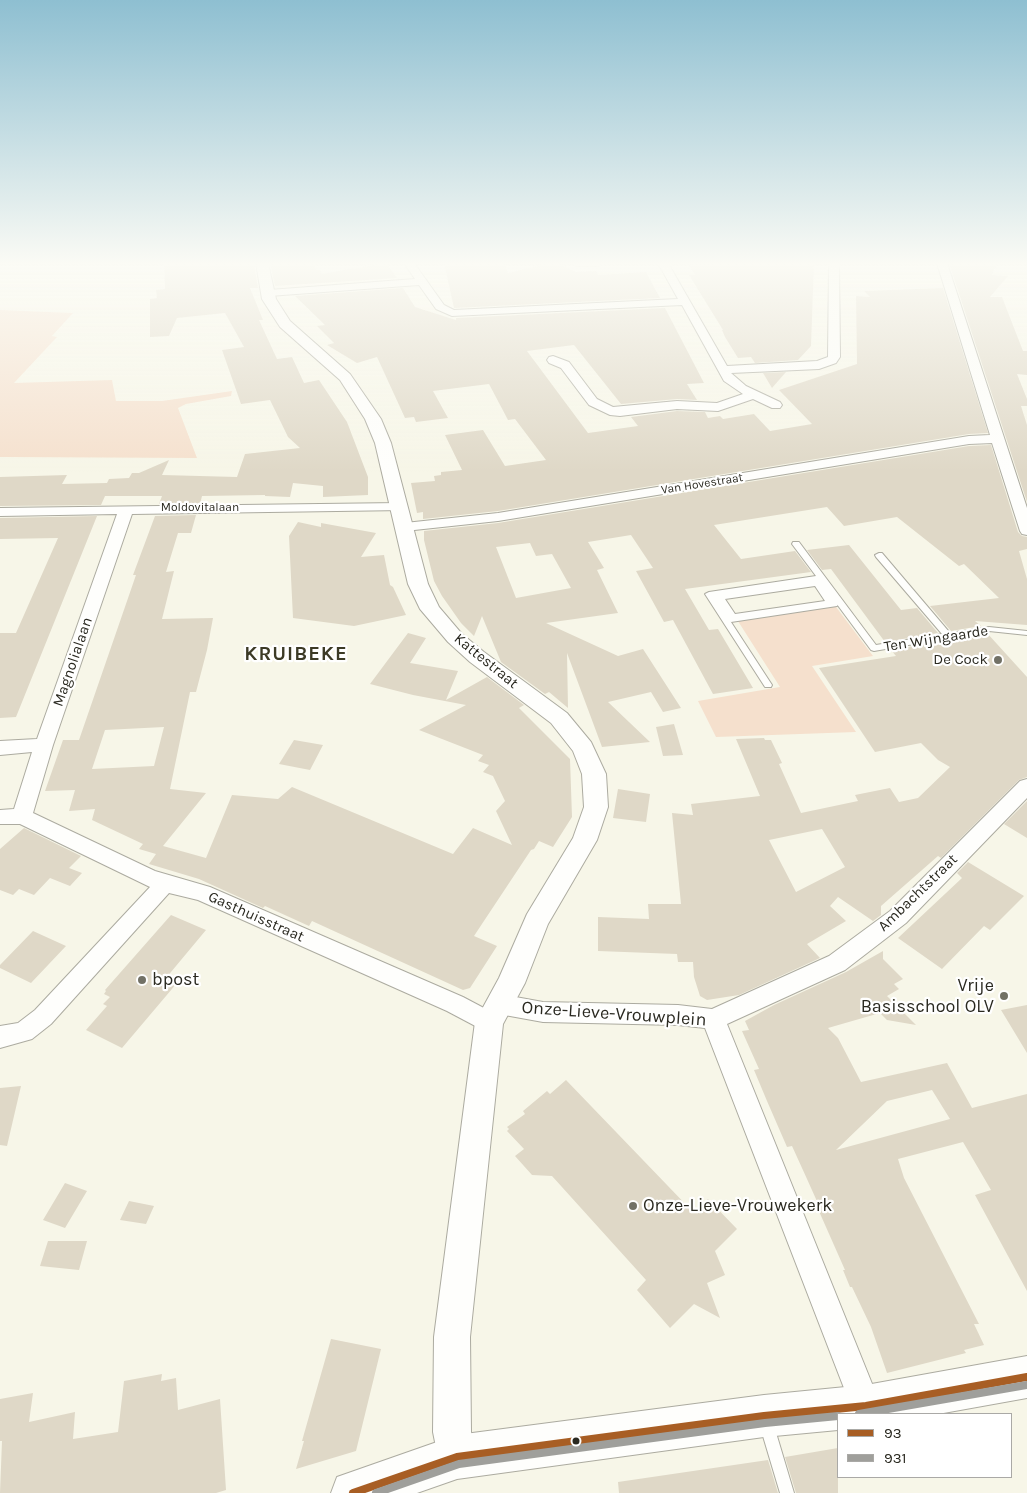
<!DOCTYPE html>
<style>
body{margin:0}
#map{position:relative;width:1027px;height:1493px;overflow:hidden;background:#f7f6e8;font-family:Karla,sans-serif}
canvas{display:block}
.legend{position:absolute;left:837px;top:1413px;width:175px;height:65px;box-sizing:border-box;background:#fff;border:1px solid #aaa9a6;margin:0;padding:6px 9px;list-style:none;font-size:15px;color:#2a2920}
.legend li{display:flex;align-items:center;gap:10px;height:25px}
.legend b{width:25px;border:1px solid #aaa9a6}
</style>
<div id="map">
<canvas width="1027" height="1493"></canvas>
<ul class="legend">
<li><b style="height:6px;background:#a85e24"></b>93</li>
<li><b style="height:6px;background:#9f9f9b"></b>931</li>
</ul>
</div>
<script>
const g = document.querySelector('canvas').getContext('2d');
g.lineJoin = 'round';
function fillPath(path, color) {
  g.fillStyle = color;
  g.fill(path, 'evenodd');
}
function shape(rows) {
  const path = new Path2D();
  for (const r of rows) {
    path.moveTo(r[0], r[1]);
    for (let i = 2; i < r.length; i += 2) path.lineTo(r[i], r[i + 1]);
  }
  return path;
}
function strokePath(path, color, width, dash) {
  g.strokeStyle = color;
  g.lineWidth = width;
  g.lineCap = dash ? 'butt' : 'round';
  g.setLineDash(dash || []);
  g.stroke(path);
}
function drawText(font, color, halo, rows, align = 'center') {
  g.font = font + ' Karla,sans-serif';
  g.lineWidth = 4.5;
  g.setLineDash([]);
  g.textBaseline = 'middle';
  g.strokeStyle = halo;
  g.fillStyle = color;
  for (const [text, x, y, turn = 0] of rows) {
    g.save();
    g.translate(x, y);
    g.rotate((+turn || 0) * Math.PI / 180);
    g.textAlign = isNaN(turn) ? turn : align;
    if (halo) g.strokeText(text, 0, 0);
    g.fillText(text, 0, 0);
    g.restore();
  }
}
const green = shape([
 [0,310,73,313,52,336,57,337,14,383,112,380,116,401,162,401,232,391,231,396,186,404,178,408,197,458,0,457],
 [833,603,873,656,812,666,856,732,716,737,698,701,780,687,736,618]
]);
const building = shape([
 [164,263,254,263,258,288,250,288,263,320,259,320,277,359,292,357,304,383,319,380,347,422,368,477,368,495,323,497,323,486,293,483,290,497,265,496,265,495,202,496,200,504,159,504,162,496,105,496,101,505,0,506,0,477,67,475,62,484,107,483,109,479,129,478,132,473,139,473,169,460,162,475,237,477,245,454,300,448,288,437,270,400,241,404,222,350,244,347,225,313,177,318,169,336,150,337,150,299,157,298,156,290,165,289],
 [270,263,314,263,316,270,320,270,321,274,386,263,397,278,275,286],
 [444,263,501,263,505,264,508,273,550,263,558,263,576,272,596,271,598,275,646,272,660,298,454,308],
 [717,263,814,263,811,346,798,360,755,363,751,357,738,358,725,337,722,330,723,330,689,275,695,275,689,265,718,264],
 [949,263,997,263,992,275,1008,276,990,297,1002,297,1023,351,1027,351,1027,375,1017,374,1027,399,1027,406,1021,406,1027,425,1027,502],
 [403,288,415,307,456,320,456,318,665,308,704,383,687,384,697,400,677,399,621,404,574,345,527,351,588,433,638,426,631,417,677,411,705,412,708,418,720,416,723,419,754,414,770,431,812,424,779,390,857,364,856,296,870,297,864,291,943,288,988,433,969,434,498,511,423,519,423,512,417,513,411,483,435,481,434,476,441,475,441,472,462,470,445,435,483,430,505,466,546,460,515,419,508,420,489,384,433,391,448,418,416,422,414,417,405,418,377,357,357,363,327,345,334,343,317,326,325,325,295,296],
 [786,372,772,388,763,373],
 [991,445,1018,532,1022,536,1027,537,1027,549,1019,551,1027,579,1027,625,975,621,981,626,951,631,930,606,999,598,964,564,959,566,897,517,844,526,827,507,714,525,741,559,795,551,811,572,685,589,709,630,718,629,753,688,713,694,673,620,664,622,636,571,653,568,631,535,588,542,604,568,597,570,618,613,546,623,618,656,643,649,681,708,663,712,651,692,608,702,650,742,602,747,567,653,568,708,549,692,545,694,501,662,482,616,474,636,461,623,442,596,434,581,424,540,424,531,498,523,969,446],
 [530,543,536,556,552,554,571,588,516,598,496,547],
 [196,515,191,533,178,533,166,572,174,571,162,619,213,618,207,650,196,692,190,692,170,789,206,793,163,846,206,858,232,795,278,799,292,787,453,854,473,828,512,845,496,811,505,801,493,776,483,772,489,765,478,761,483,755,419,730,466,705,413,695,370,684,408,633,426,638,410,663,458,671,446,700,487,677,524,705,519,708,570,759,572,817,553,847,539,841,534,849,531,850,474,936,497,946,470,988,463,990,312,921,309,926,265,906,263,908,199,879,149,864,156,854,139,849,143,844,92,820,95,809,69,811,75,790,45,791,63,740,79,740,136,575,133,575,155,516],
 [164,727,154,766,92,769,105,730],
 [97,516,16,717,0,718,0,633,16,633,58,538,0,539,0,518],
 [298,522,321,527,321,523,376,533,361,557,384,555,390,585,393,587,406,615,354,626,293,618,289,536],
 [849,545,901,610,917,608,938,633,885,642,831,569,822,570,807,550],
 [987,633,1027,677,1027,777,1019,780,941,858,938,856,881,906,881,915,873,921,838,897,830,906,846,921,807,944,820,958,739,995,707,1000,700,996,694,977,693,962,678,962,677,954,598,951,598,917,649,919,648,904,681,904,672,813,693,815,691,804,760,796,736,739,764,738,765,740,771,740,782,763,779,764,801,813,858,801,855,795,890,788,899,802,918,798,950,767,938,760,921,743,875,752,819,668,896,656,891,650],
 [822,829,845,867,796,892,769,840],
 [674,724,683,755,663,756,656,727],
 [294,740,323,745,310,770,279,764],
 [618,789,650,794,646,822,613,818],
 [1027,801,1027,838,1004,824],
 [24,828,81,856,69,868,82,873,70,886,50,878,34,895,19,889,13,895,0,890,0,849],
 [968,862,1024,896,990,930,984,926,942,969,898,938,962,878,957,873],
 [171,915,206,930,166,978,177,983,122,1048,86,1030,107,1006,103,1004,110,997,104,994,106,991,105,990],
 [33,931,66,946,31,983,0,968,0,965],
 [883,951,883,959,903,979,894,984,899,989,887,996,916,1025,887,1020,880,1013,828,1028,838,1038,861,1082,947,1063,972,1108,1027,1094,1027,1291,975,1195,991,1190,963,1142,898,1159,904,1178,979,1324,974,1324,984,1345,964,1350,966,1353,887,1373,871,1327,852,1287,850,1287,843,1270,845,1270,818,1209,820,1208,807,1179,792,1146,787,1147,767,1101,754,1070,759,1069,742,1031,749,1030,745,1021,774,1005,846,972],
 [932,1090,950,1119,836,1150,887,1101],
 [1027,1005,1027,1053,1001,1010],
 [566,1080,693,1212,708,1199,737,1229,715,1251,725,1275,707,1283,720,1318,694,1304,670,1328,637,1290,646,1280,552,1176,532,1175,515,1156,524,1149,507,1131,509,1129,507,1127,525,1114,523,1111,547,1091,550,1094],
 [21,1086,7,1146,0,1145,0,1088],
 [65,1183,87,1191,65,1228,43,1220],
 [129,1201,154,1206,146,1224,120,1220],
 [48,1241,87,1241,79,1270,40,1266],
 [331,1339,381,1349,356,1451,296,1469,304,1441,302,1441],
 [162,1374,161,1381,176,1378,178,1410,220,1399,226,1490,216,1493,0,1493,2,1441,0,1441,0,1399,33,1393,29,1422,75,1412,73,1439,118,1432,124,1381],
 [838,1448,838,1493,796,1493,785,1457],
 [768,1460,778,1493,619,1493,618,1482]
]);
const service = shape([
 [793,542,799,542,876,645,942,634,876,557,875,555,879,553,882,553,950,633,989,627,1027,631,1027,635,989,631,874,651,871,650,819,580,714,596,772,685,771,687,765,687,705,594,709,592,816,576,792,544,793,542],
 [767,1419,772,1421,774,1426,794,1493,780,1493,760,1426,762,1421,767,1419]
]);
const pedestrian = shape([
 [818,579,822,580,837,600,839,603,837,606,731,622,727,621,712,596,718,592,818,579],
 [815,586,825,601,735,614,725,599,815,586]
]);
const minor = shape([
 [404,263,414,263,444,305,454,310,678,299,658,263,668,263,727,366,817,361,828,357,829,263,839,263,840,357,836,363,819,369,731,373,746,386,780,402,782,405,780,408,772,408,753,399,718,411,677,409,620,416,610,415,589,405,561,368,549,363,547,360,549,357,553,356,569,362,597,399,613,407,677,401,717,403,743,394,724,381,682,305,452,316,436,309,419,285,269,296,264,293,269,290,415,279,404,263],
 [572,263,603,263,598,266,577,266,572,263],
 [937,263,947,263,1027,508,1027,535,1022,534,1020,531,992,443,969,444,498,521,405,531,400,530,398,527,400,524,405,523,498,513,969,436,990,435,937,263],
 [400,503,405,504,407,507,405,510,132,514,53,745,33,813,155,871,210,887,463,997,497,1015,501,1022,497,1029,489,1032,481,1029,447,1011,198,900,169,893,51,1024,32,1039,0,1048,0,1026,18,1023,35,1010,150,887,20,824,0,824,0,810,14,809,32,752,0,755,0,741,37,739,117,514,0,516,0,508,400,503],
 [1027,779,1027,798,906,923,845,970,727,1024,881,1406,878,1414,854,1414,705,1028,678,1025,543,1022,499,1014,491,1011,487,1004,491,997,499,994,543,1002,678,1005,712,1009,829,956,890,911,1020,781,1027,779]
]);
const tertiary = shape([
 [256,263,268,263,276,299,290,321,350,374,381,419,391,443,428,584,439,607,462,634,484,652,567,713,591,742,606,774,608,807,597,840,548,924,525,983,503,1024,470,1337,471,1432,476,1457,470,1470,457,1476,444,1470,438,1457,433,1432,434,1337,475,1022,499,978,527,914,573,838,584,807,582,774,573,751,551,723,470,662,448,642,420,609,408,584,375,443,365,419,340,380,280,327,262,299,256,263]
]);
const secondary = shape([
 [1027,1356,1027,1398,938,1414,838,1414,838,1430,764,1437,457,1479,417,1493,331,1493,337,1477,457,1435,764,1395,866,1385,1027,1356]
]);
const bus1 = shape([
 [353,1493,457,1457,764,1416,866,1406,1027,1377]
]);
const bus2 = shape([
 [859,1414,1027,1385],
 [376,1493,459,1464,765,1423,838,1416]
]);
const markers = [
 [998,660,5,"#727166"],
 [142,980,5,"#727166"],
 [1004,996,5,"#727166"],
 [633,1206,5,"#727166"],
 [576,1441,4.5,"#2a2920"]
];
const farStreetnames = [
 ["Van Hovestraat",702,484,-9],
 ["Moldovitalaan",200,508]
];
const streetNames = [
 ["Ten Wijngaarde",936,639,-9],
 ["Kattestraat",486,661,39],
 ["Magnolialaan",73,662,-71],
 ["Ambachtstraat",918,893,-44],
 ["Gasthuisstraat",256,917,24]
];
const poiNames = [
 ["De Cock",988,660]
];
const nearPoinames = [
 ["bpost",152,980],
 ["Vrije",994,986,"right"],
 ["Basisschool OLV",994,1007,"right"],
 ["Onze-Lieve-Vrouwekerk",643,1206]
];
const nearStreetnames = [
 ["Onze-Lieve-Vrouwplein",614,1014,4]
];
const districtNames = [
 ["KRUIBEKE",296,654]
];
fillPath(green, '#f5e0cd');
fillPath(building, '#dfd8c7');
strokePath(service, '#acaba0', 2);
strokePath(pedestrian, '#acaba0', 2);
strokePath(minor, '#acaba0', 2);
strokePath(tertiary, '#acaba0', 2);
strokePath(secondary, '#acaba0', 2);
fillPath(service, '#fefefc');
fillPath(pedestrian, '#fefefc');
fillPath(minor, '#fefefc');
fillPath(tertiary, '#fefefc');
fillPath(secondary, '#fefefc');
strokePath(bus1, '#a85e24', 8);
strokePath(bus2, '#9f9f9b', 8);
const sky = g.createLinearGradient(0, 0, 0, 472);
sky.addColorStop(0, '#8ebfd1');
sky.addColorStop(0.56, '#fbfbf5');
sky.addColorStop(1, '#fbfbf500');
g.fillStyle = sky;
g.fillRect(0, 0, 1027, 472);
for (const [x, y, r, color] of markers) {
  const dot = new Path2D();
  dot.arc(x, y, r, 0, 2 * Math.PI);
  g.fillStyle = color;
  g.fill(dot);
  strokePath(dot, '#fff', 2);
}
drawText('12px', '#2a2920', '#fff', farStreetnames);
drawText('15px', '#2a2920', '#fff', streetNames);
drawText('15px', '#2a2920', '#fff', poiNames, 'right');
drawText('18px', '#2a2920', '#fff', nearPoinames, 'left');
drawText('18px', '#2a2920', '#fff', nearStreetnames);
g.letterSpacing = '1px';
drawText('bold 20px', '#3c3a25', '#fff', districtNames);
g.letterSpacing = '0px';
</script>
